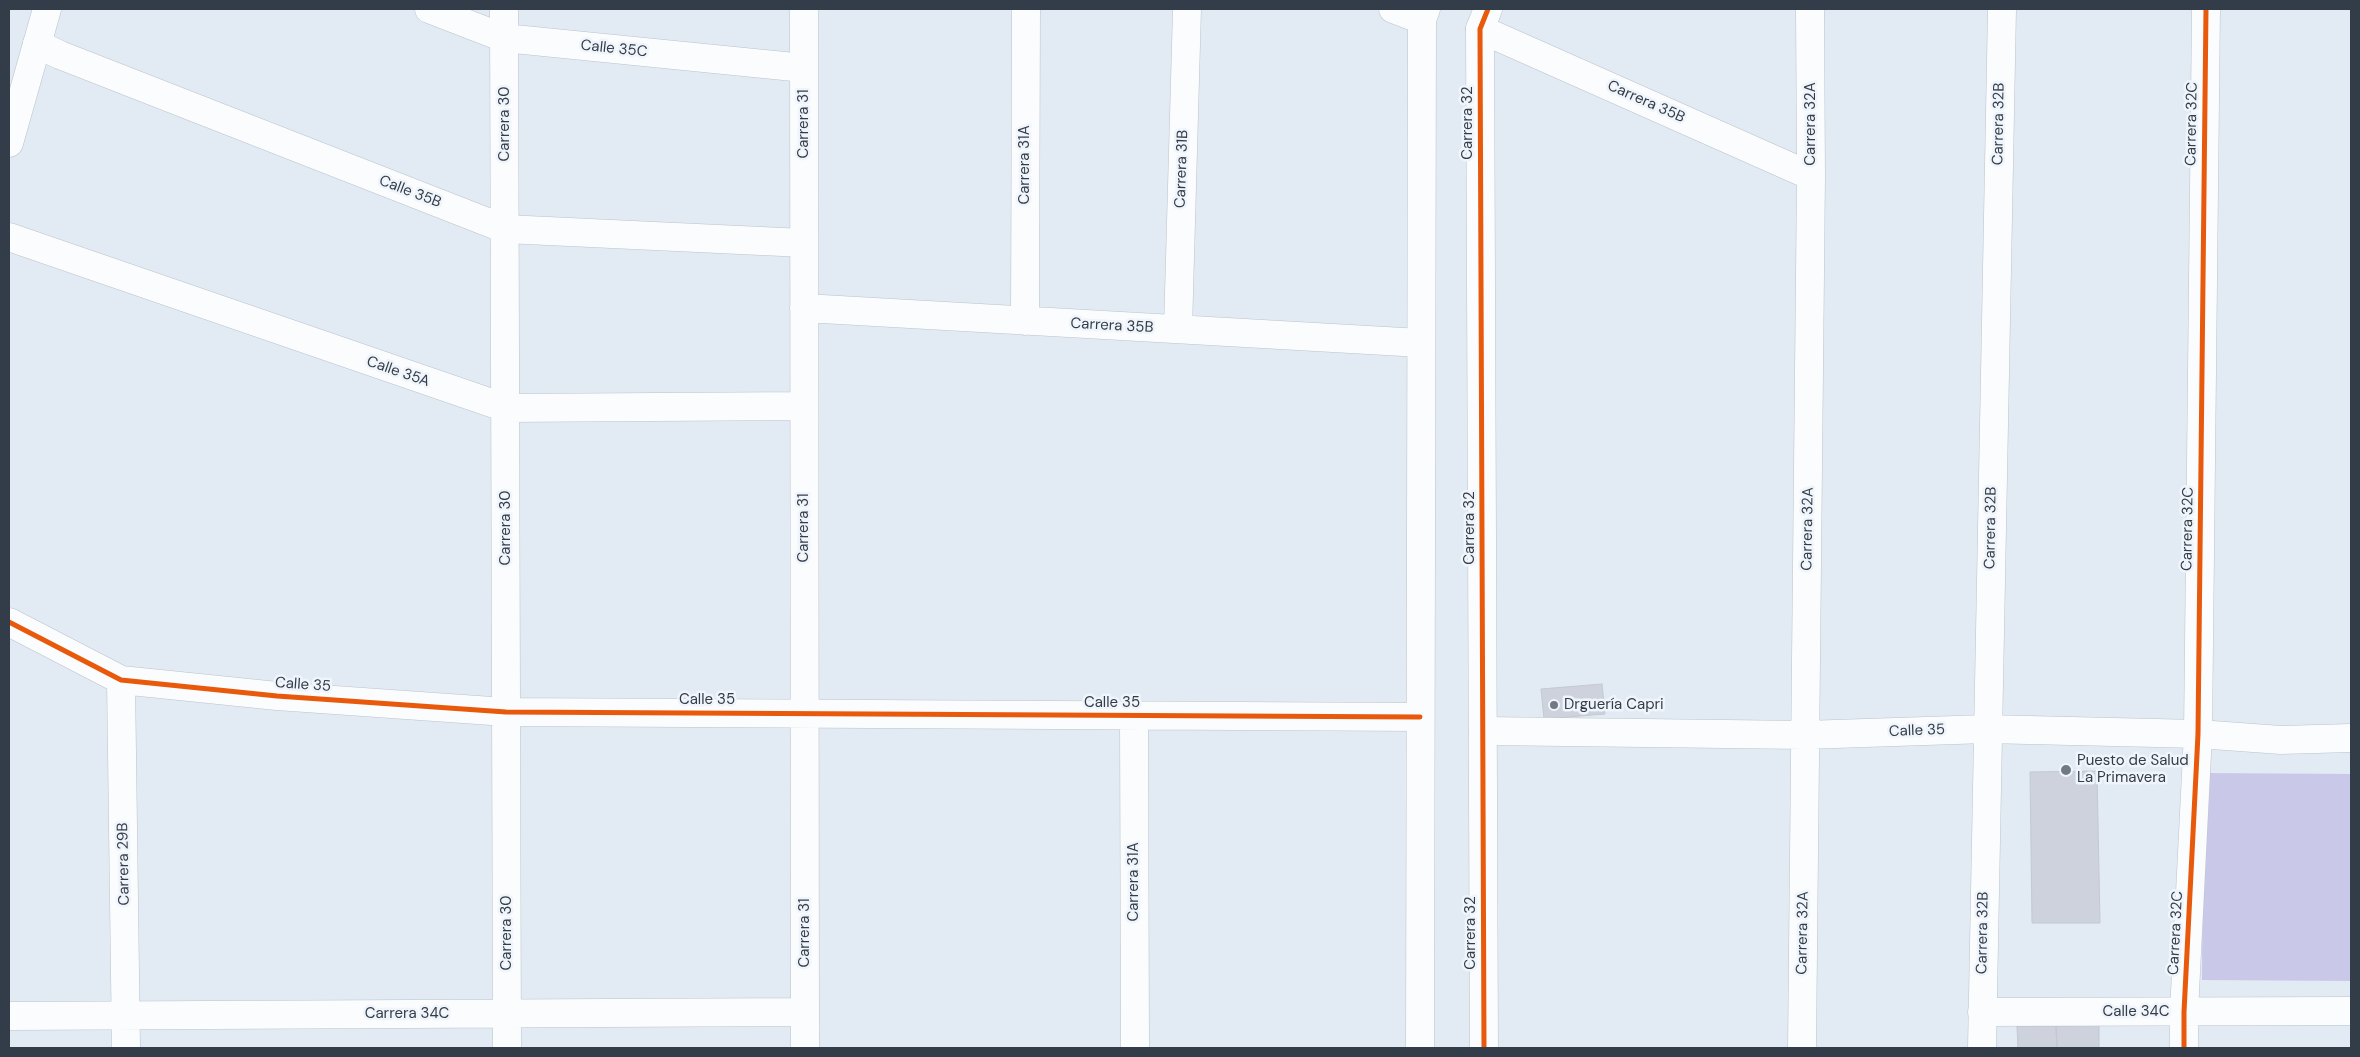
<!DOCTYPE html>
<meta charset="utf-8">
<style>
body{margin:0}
#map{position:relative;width:2360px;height:1057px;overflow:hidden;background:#e2eaf3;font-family:"DM Sans",sans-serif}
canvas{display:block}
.frame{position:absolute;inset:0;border:10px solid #333d49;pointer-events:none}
</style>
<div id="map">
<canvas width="2360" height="1057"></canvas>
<div class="frame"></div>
</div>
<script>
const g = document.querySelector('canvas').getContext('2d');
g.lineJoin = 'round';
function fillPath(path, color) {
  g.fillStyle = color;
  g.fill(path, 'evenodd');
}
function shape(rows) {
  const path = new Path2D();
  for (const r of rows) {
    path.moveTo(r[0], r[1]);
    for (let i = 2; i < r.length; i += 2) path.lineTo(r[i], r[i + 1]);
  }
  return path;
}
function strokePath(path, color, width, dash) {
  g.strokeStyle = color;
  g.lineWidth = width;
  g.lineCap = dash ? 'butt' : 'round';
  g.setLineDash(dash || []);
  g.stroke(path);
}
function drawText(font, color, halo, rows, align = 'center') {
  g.font = font + ' "DM Sans",sans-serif';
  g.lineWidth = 5;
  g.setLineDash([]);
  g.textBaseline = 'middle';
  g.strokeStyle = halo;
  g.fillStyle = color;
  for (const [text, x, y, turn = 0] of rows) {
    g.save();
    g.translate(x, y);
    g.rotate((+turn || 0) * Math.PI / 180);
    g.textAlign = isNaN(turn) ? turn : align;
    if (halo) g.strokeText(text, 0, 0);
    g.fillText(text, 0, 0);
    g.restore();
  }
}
const green = shape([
 [2203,773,2351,774,2351,981,2202,980]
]);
const building = shape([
 [1602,684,1605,714,1544,719,1541,689,1602,684],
 [2097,771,2100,923,2032,923,2030,772,2097,771],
 [2099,1025,2099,1048,2057,1048,2056,1026,2099,1025],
 [2017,1026,2056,1026,2057,1048,2018,1048,2017,1026]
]);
const minor = shape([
 [429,9,504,38,804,68],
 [504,9,507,1048],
 [804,9,805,1048],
 [1393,9,1422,20],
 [1480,29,1811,176],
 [37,44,60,55,505,229,804,243],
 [9,237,506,408,804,406],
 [804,308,1421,343],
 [1025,321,1026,9],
 [1178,329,1187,9],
 [9,622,121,680,277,696,506,712,1420,717],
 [121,680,126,1048],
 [1134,716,1135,1048],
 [1483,731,1805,735,1986,729,2198,734,2281,740,2351,738],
 [1982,1012,2351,1011],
 [9,1016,805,1012],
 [1802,1048,1811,176,1810,9],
 [1982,1048,2002,9],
 [2184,1048,2184,1012,2198,734,2206,9]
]);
const tertiary = shape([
 [9,143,47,9],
 [1420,1048,1422,20,1426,9],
 [1484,1048,1480,29,1488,9]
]);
const cycleway = shape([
 [9,622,121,680,277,696,506,712,1420,717],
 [1484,1048,1480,29,1488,9],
 [2184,1048,2184,1012,2198,734,2206,9]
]);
const markers = [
 [1554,705,5,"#707a84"],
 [2066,770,6,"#707a84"]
];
const streetNames = [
 ["Calle 35C",614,49,6],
 ["Carrera 35B",1646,102,24],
 ["Carrera 32",1468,123,-90],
 ["Carrera 30",505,124,-90],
 ["Carrera 31",804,124,-90],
 ["Carrera 32A",1811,124,-90],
 ["Carrera 32B",1999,124,-89],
 ["Carrera 32C",2192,124,-89],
 ["Carrera 31A",1025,165,-90],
 ["Carrera 31B",1182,169,-88],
 ["Calle 35B",410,192,21],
 ["Carrera 35B",1112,326,3],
 ["Calle 35A",398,372,19],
 ["Carrera 30",506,528,-90],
 ["Carrera 31",804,528,-90],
 ["Carrera 32",1470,528,-90],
 ["Carrera 32B",1991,528,-89],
 ["Carrera 32A",1808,529,-89],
 ["Carrera 32C",2188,529,-89],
 ["Calle 35",303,685,4],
 ["Calle 35",707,700],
 ["Calle 35",1112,703],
 ["Calle 35",1917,731,-2],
 ["Carrera 29B",124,864,-91],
 ["Carrera 31A",1134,882,-90],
 ["Carrera 30",507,933,-90],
 ["Carrera 31",805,933,-90],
 ["Carrera 32",1471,933,-90],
 ["Carrera 32A",1803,933,-89],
 ["Carrera 32B",1983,933,-89],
 ["Carrera 32C",2176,933,-87],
 ["Calle 34C",2136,1012],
 ["Carrera 34C",407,1014]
];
const poiNames = [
 ["Drguería Capri",1564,705],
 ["Puesto de Salud",2077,761],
 ["La Primavera",2077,778]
];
fillPath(green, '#cac8e9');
fillPath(building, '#cdd2dd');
strokePath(building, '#c3c8d2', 1);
strokePath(minor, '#bbc3cc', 29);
strokePath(tertiary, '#bbc3cc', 29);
strokePath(minor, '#fbfcfd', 28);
strokePath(tertiary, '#fbfcfd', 28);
strokePath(cycleway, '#e8590c', 5);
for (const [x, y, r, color] of markers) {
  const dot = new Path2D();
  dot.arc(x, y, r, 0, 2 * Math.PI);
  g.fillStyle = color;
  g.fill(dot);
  strokePath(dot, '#f0f5fb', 2);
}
drawText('15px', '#333d49', '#f0f5fb', streetNames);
drawText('15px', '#333d49', '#f0f5fb', poiNames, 'left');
</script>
